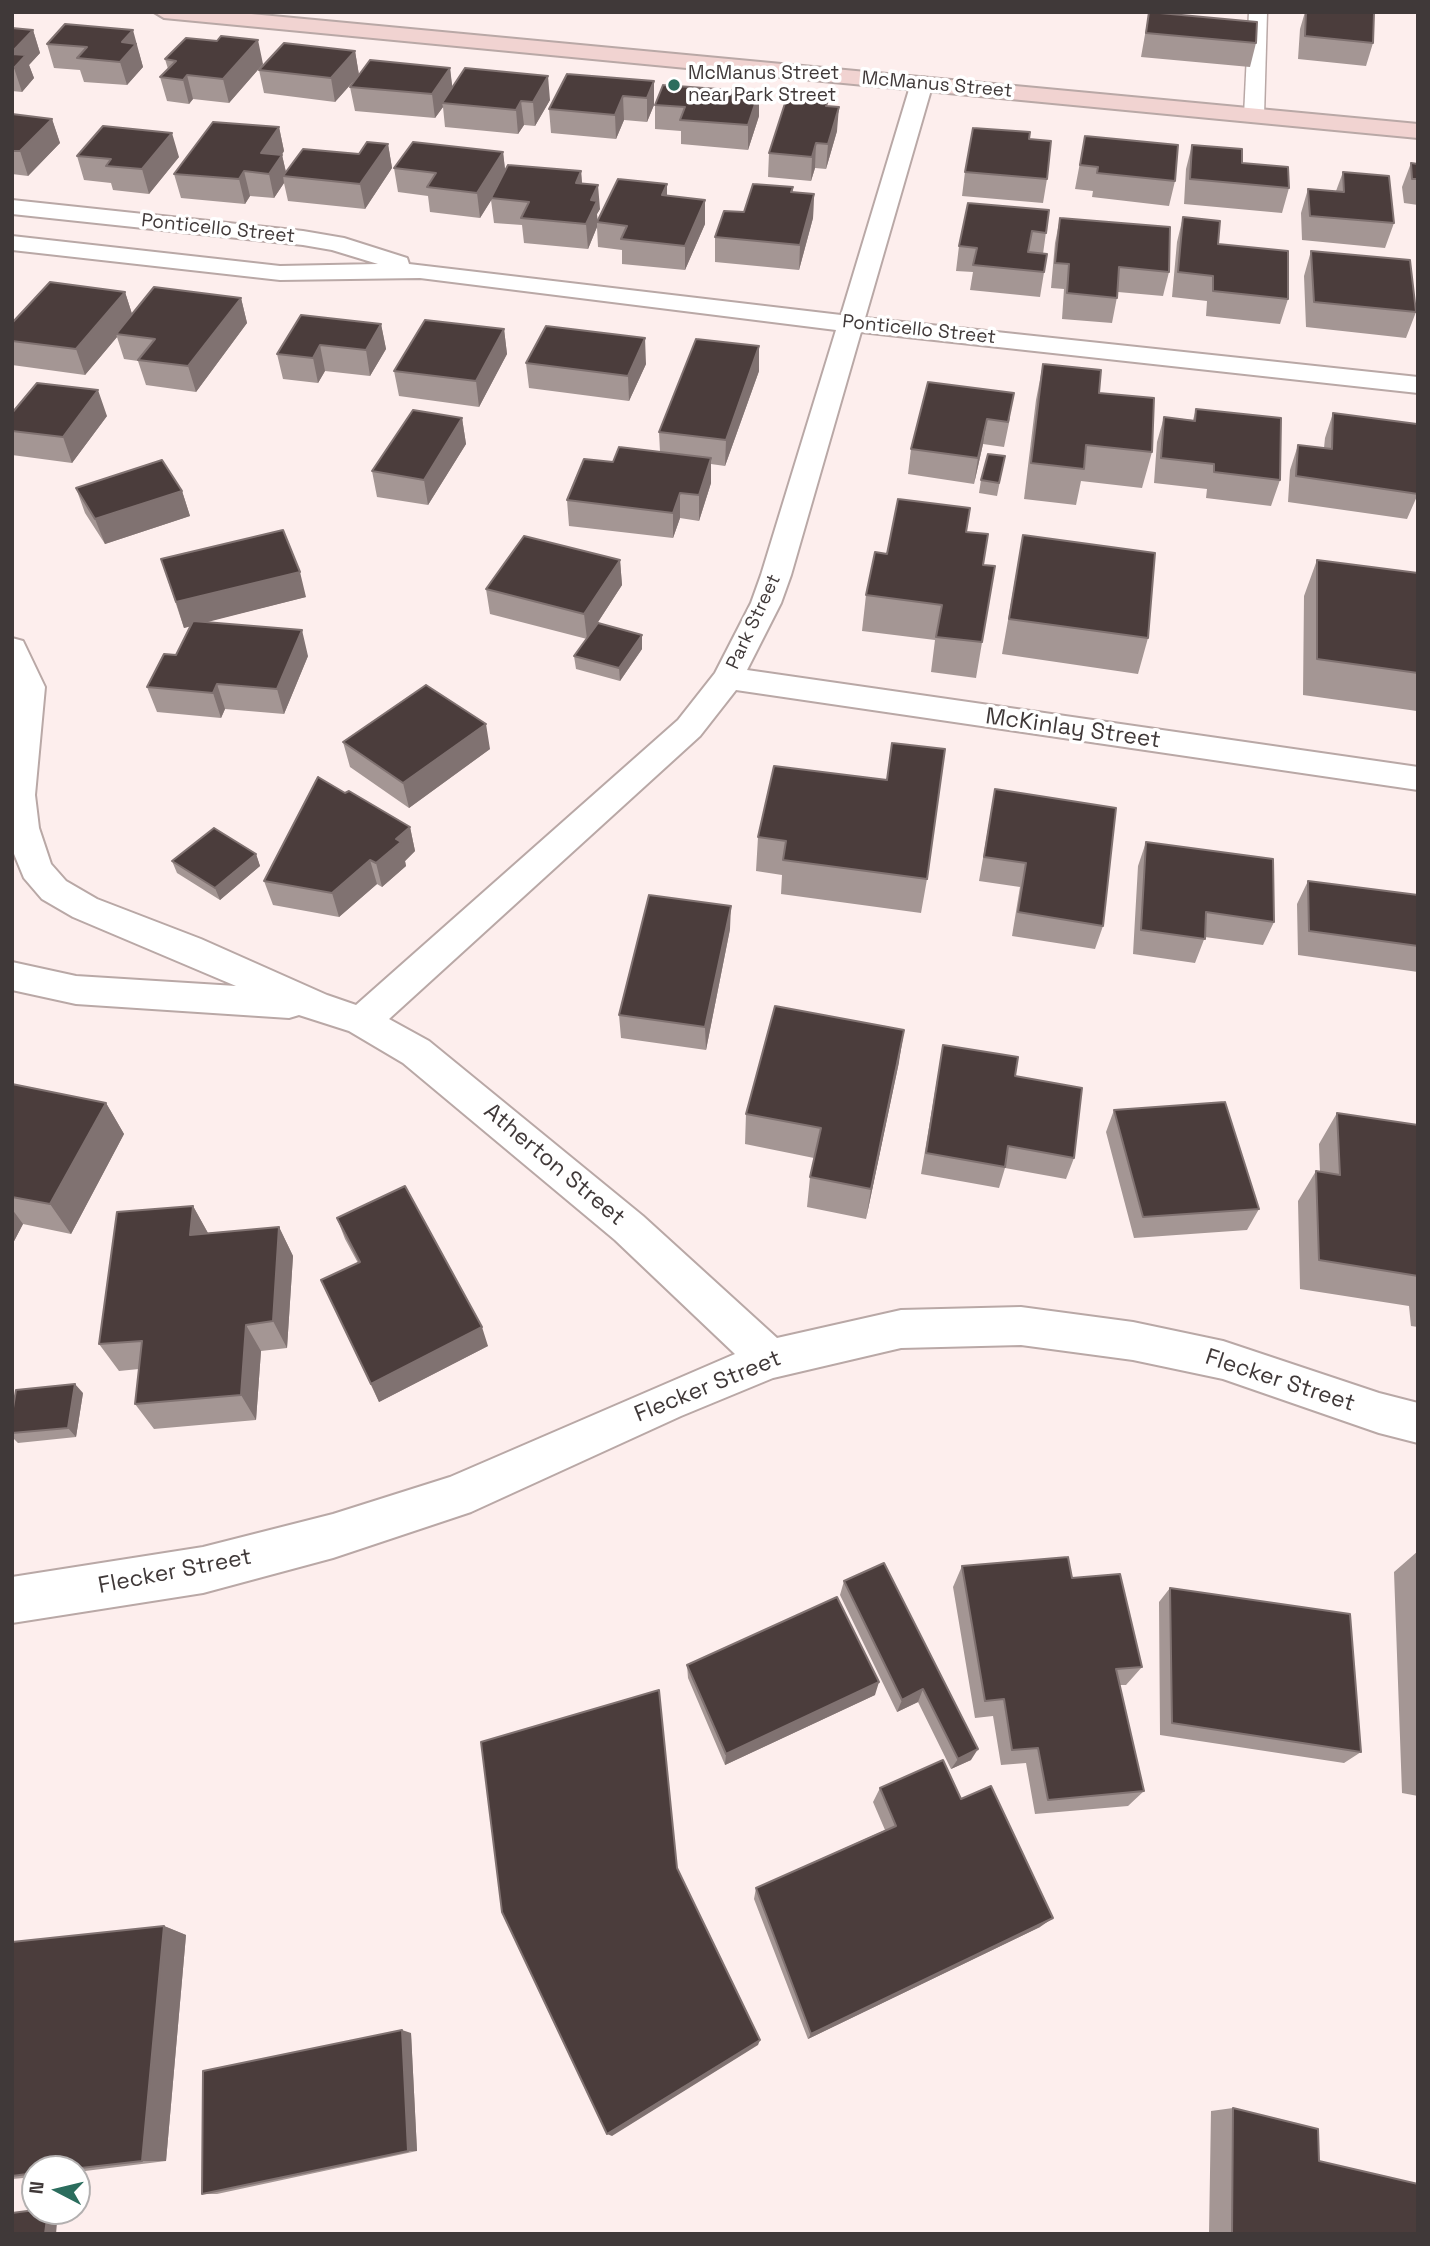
<!DOCTYPE html>
<style>
body{margin:0}
#map{position:relative;width:1430px;height:2246px;overflow:hidden;background:#fdeeed;font-family:"Space Grotesk",sans-serif}
canvas{display:block}
.frame{position:absolute;inset:0;border:14px solid #403939;pointer-events:none}
.north{position:absolute;left:21px;top:2155px;width:70px;height:70px;box-sizing:border-box;background:#fff;border:2px solid #b3b0b0;border-radius:50%;rotate:277deg;font-size:19px;font-weight:700;line-height:28px;text-align:center;color:#403939}
.north::after{content:'';display:block;margin:auto;width:24px;height:32px;background:#2b6d5d;clip-path:polygon(50% 0,100% 100%,50% 72%,0 100%)}
</style>
<div id="map">
<canvas width="1430" height="2246"></canvas>
<div class="frame"></div>
<div class="north">N</div>
</div>
<script>
const g = document.querySelector('canvas').getContext('2d');
g.lineJoin = 'round';
function shape(rows) {
  const path = new Path2D();
  for (const r of rows) {
    path.moveTo(r[0], r[1]);
    for (let i = 2; i < r.length; i += 2) path.lineTo(r[i], r[i + 1]);
  }
  return path;
}
function strokePath(path, color, width, dash) {
  g.strokeStyle = color;
  g.lineWidth = width;
  g.lineCap = dash ? 'butt' : 'round';
  g.setLineDash(dash || []);
  g.stroke(path);
}
function fillPath(path, color) {
  g.fillStyle = color;
  g.fill(path, 'evenodd');
}
function drawText(font, color, halo, rows, align = 'center') {
  g.font = font + ' "Space Grotesk",sans-serif';
  g.lineWidth = 7;
  g.setLineDash([]);
  g.textBaseline = 'middle';
  g.strokeStyle = halo;
  g.fillStyle = color;
  for (const [text, x, y, turn = 0] of rows) {
    g.save();
    g.translate(x, y);
    g.rotate((+turn || 0) * Math.PI / 180);
    g.textAlign = isNaN(turn) ? turn : align;
    if (halo) g.strokeText(text, 0, 0);
    g.fillText(text, 0, 0);
    g.restore();
  }
}
const lane = shape([
 [1249,12,1267,12,1264,116,1261,120,1254,122,1247,120,1244,116,1249,12]
]);
const street = shape([
 [922,77,929,79,933,83,865,318,1418,377,1418,393,861,332,791,575,781,603,747,670,1418,767,1418,790,736,690,700,736,389,1019,429,1041,643,1216,777,1338,901,1310,1021,1307,1133,1322,1223,1341,1379,1393,1418,1403,1418,1443,1379,1433,1223,1379,1133,1360,1021,1345,901,1348,773,1378,681,1416,471,1512,333,1558,203,1593,12,1623,12,1577,203,1547,333,1514,450,1477,735,1354,615,1240,403,1063,349,1031,299,1015,289,1018,76,1004,12,990,12,962,76,976,236,986,73,917,42,899,24,878,12,849,12,638,23,641,45,687,35,795,39,828,51,864,66,881,97,899,201,939,327,995,356,1005,678,720,715,673,751,603,761,575,836,330,420,278,280,280,12,250,12,236,280,266,378,264,332,250,303,245,12,214,12,200,303,231,344,238,407,258,409,264,841,315,911,83,915,79,922,77]
]);
const secondary = shape([
 [154,12,230,12,1418,124,1418,138,164,18,154,12]
]);
const wall = shape([
 [1149,12,1256,43,1250,67,1141,57],
 [1230,12,1249,12,1248,14],
 [1305,12,1368,12,1373,43,1366,66,1298,59,1300,29],
 [65,24,139,53,143,67,127,85,84,82,80,70,54,68,47,44],
 [12,28,33,30,40,53,29,65,34,78,22,92,12,91],
 [355,51,359,75,335,102,264,93,259,70],
 [165,59,263,64,229,103,193,99,189,104,167,101,160,77,168,69],
 [450,68,452,88,550,100,535,126,524,125,518,134,445,127,443,107,435,118,355,111,350,87],
 [654,81,654,105,647,122,624,120,616,139,551,133,549,109],
 [759,92,759,116,748,150,681,144,681,131,655,129,655,105],
 [828,106,837,131,826,169,815,168,811,181,768,177,769,153],
 [12,114,52,119,60,143,28,176,12,174],
 [279,127,284,151,282,155,286,172,359,154,388,144,392,168,365,209,288,201,284,183,274,198,250,196,245,204,181,198,174,174],
 [1085,136,1175,181,1169,206,1092,197,1093,191,1075,189],
 [1029,139,1047,179,1043,203,962,196,965,172],
 [1192,145,1242,163,1289,188,1282,213,1184,204,1186,169],
 [503,152,505,171,581,171,582,183,600,209,597,214,598,221,667,184,667,196,705,200,705,224,685,270,622,264,622,250,598,247,597,227,588,249,524,243,522,225,494,223,491,200,480,218,430,212,428,196,398,192,394,168],
 [77,156,179,157,149,194,113,190,111,183,84,180],
 [1411,163,1418,164,1418,205,1404,203,1402,187],
 [1343,172,1394,223,1385,248,1302,240,1301,213,1308,189,1336,191],
 [793,187,793,192,814,194,813,218,799,270,715,262,715,237,744,212],
 [1049,210,1043,254,1047,254,1040,297,970,290,973,272,956,271,959,246],
 [1183,217,1288,299,1280,324,1206,316,1207,301,1172,297,1177,242],
 [1060,218,1169,272,1163,296,1118,292,1112,323,1062,319,1064,289,1051,288,1055,243],
 [1311,251,1416,312,1406,338,1306,327,1304,276],
 [125,292,132,314,241,298,247,323,196,392,146,385,138,361,124,359,117,337,85,375,12,365,12,323],
 [381,324,386,349,370,376,325,371,318,383,283,379,277,354],
 [504,329,507,354,479,407,399,396,394,371],
 [759,346,759,371,725,466,711,464,711,483,699,521,680,518,673,538,569,526,567,500,613,462,660,452,659,432],
 [526,363,646,364,629,401,529,388],
 [1043,364,1099,393,1152,452,1142,488,1081,481,1076,505,1024,499,1036,400],
 [928,382,1010,418,1004,447,983,444,974,484,908,474,911,449],
 [1196,409,1280,480,1271,506,1206,498,1207,489,1154,483,1157,442,1164,417,1193,420],
 [12,413,107,416,72,463,12,455],
 [1333,413,1417,424,1418,494,1407,519,1288,502,1290,470,1298,445,1324,448,1325,438],
 [462,418,466,444,428,505,377,497,372,471],
 [1005,456,997,496,979,493,981,480],
 [76,488,182,491,190,516,105,544,85,513],
 [970,508,966,532,983,565,995,566,976,678,931,672,935,640,862,631,866,595,887,554],
 [1023,535,1148,638,1138,674,1002,654],
 [161,559,306,597,205,622,308,656,284,714,225,709,221,718,157,712,147,687,176,655,190,626,184,628],
 [620,560,622,585,587,639,490,614,486,589],
 [1317,560,1418,573,1418,708,1417,711,1303,695,1304,596],
 [642,649,620,681,576,669,574,656],
 [343,742,490,749,409,808,350,767],
 [774,766,927,879,921,913,781,894,782,875,756,871,758,837],
 [995,789,1103,926,1095,949,1012,936,1020,887,979,881],
 [345,793,410,827,415,851,405,861,406,866,382,887,377,884,339,917,273,905,264,881],
 [1146,842,1274,922,1263,945,1205,937,1195,963,1133,954,1138,866],
 [256,854,260,866,220,900,177,873,172,861],
 [1308,881,1418,895,1418,972,1298,955,1297,904],
 [730,929,706,1050,621,1038,619,1015],
 [943,1045,1015,1076,1074,1158,1066,1179,1005,1168,999,1188,921,1174],
 [899,1062,866,1219,807,1207,810,1177,814,1158,745,1144,746,1114],
 [12,1084,106,1103,124,1134,71,1234,23,1224,12,1245],
 [1114,1110,1259,1209,1247,1230,1134,1238,1106,1132],
 [1337,1113,1418,1125,1418,1327,1411,1326,1409,1306,1300,1289,1298,1201,1316,1171,1320,1172,1319,1144],
 [193,1206,208,1233,279,1227,293,1256,287,1348,261,1351,256,1420,154,1429,135,1404,139,1369,119,1371,99,1344],
 [337,1218,488,1346,379,1402,321,1280,358,1263,345,1239],
 [83,1393,76,1437,18,1443,12,1437,12,1414],
 [1418,1551,1418,1796,1402,1793,1394,1572],
 [884,1563,971,1760,951,1769,918,1702,897,1712,840,1595,844,1581],
 [962,1566,1072,1578,1142,1667,1126,1685,1120,1685,1144,1791,1128,1806,1035,1814,1026,1763,1001,1765,993,1716,975,1718,953,1587],
 [1170,1588,1361,1752,1344,1763,1160,1735,1159,1602],
 [687,1665,875,1695,725,1765,688,1678],
 [880,1788,961,1799,1040,1927,808,2039,754,1899,756,1888,885,1830,873,1802],
 [164,1926,186,1935,166,2161,77,2172,77,2169,35,2169,35,2177,12,2179,12,1942],
 [411,2033,417,2151,217,2194,202,2194],
 [1233,2108,1319,2161,1418,2234,1209,2234,1211,2111]
]);
const shadedWall = shape([
 [33,30,40,53,29,65,34,78,22,92,14,68,12,52],
 [133,30,143,67,127,85,120,62,122,42],
 [258,40,263,64,229,103,223,79],
 [355,51,359,75,335,102,331,78],
 [450,68,453,92,442,103,443,107,435,118,432,94],
 [187,75,193,99,189,104,183,80],
 [548,76,550,100,535,126,533,102],
 [654,81,654,105,647,122,647,98],
 [759,92,759,116,748,150,748,125],
 [623,96,624,120,616,139,615,115],
 [521,101,524,125,518,134,516,110],
 [839,107,837,131,826,169,828,144],
 [52,119,60,143,28,176,20,151],
 [279,127,284,151,274,166,282,155,287,177,283,176,284,183,274,198,269,174,261,153],
 [172,133,179,157,149,194,142,169],
 [816,143,815,168,811,181,812,157],
 [388,144,392,168,365,209,360,184],
 [503,152,506,177,480,218,477,193],
 [244,171,250,196,245,204,239,179],
 [581,171,583,196,576,183],
 [667,184,667,209,662,195],
 [598,185,600,209,597,214,597,227,588,249,586,224,591,200],
 [814,194,813,218,799,270,800,245],
 [705,200,705,224,685,270,685,246],
 [125,292,133,317,116,334,117,337,85,375,76,349],
 [241,298,247,323,196,392,188,366],
 [381,324,386,349,370,376,366,350],
 [504,329,507,354,479,407,476,381],
 [645,338,646,364,629,401,628,376],
 [320,345,325,371,318,383,313,358],
 [759,346,759,371,725,466,726,440],
 [98,390,107,416,72,463,63,437],
 [462,418,466,444,428,505,424,480],
 [987,419,983,444,974,484,978,458],
 [711,458,711,483,699,521,699,495],
 [182,491,190,516,105,544,95,519],
 [680,493,680,518,673,538,673,513],
 [620,560,622,585,587,639,584,614],
 [300,572,306,597,184,628,176,602],
 [302,630,308,656,284,714,277,689],
 [642,635,642,649,620,681,619,668],
 [217,684,225,709,221,718,213,693],
 [486,724,490,749,409,808,403,783],
 [410,827,415,851,405,861,406,866,382,887,376,863,396,839],
 [256,854,260,866,220,900,215,888],
 [370,860,377,884,339,917,332,893],
 [731,906,730,929,706,1050,705,1027],
 [904,1030,899,1062,866,1219,871,1189],
 [106,1103,124,1134,71,1234,50,1204],
 [193,1206,209,1235,190,1235],
 [12,1209,23,1224,12,1245],
 [279,1227,293,1256,287,1348,273,1321],
 [246,1325,261,1351,256,1420,241,1395],
 [482,1327,488,1346,379,1402,371,1384],
 [75,1384,83,1393,76,1437,68,1428],
 [879,1682,875,1695,725,1765,726,1754],
 [923,1689,918,1702,897,1712,902,1700],
 [978,1749,971,1760,951,1769,958,1759],
 [1053,1918,1040,1927,808,2039,811,2034],
 [164,1926,186,1935,166,2161,142,2161],
 [402,2030,411,2033,417,2151,408,2151],
 [760,2040,758,2045,612,2136,607,2134],
 [48,2211,58,2211,56,2234,45,2234]
]);
const building = shape([
 [1149,12,1257,22,1256,43,1146,33,1149,12],
 [1306,12,1374,13,1373,43,1305,36,1306,12],
 [65,24,133,30,122,42,136,44,120,62,77,58,87,47,47,44,65,24],
 [12,28,33,30,12,52,12,28],
 [221,36,258,40,223,79,187,75,183,80,160,77,176,61,165,59,186,38,217,41,221,36],
 [284,43,355,51,331,78,259,70,284,43],
 [12,54,26,55,14,68,12,68,12,54],
 [370,60,450,68,432,94,350,87,370,60],
 [465,68,548,76,533,102,521,101,516,110,442,103,465,68],
 [567,74,654,81,647,98,623,96,615,115,549,109,567,74],
 [663,85,759,92,748,125,680,120,685,107,655,105,663,85],
 [788,94,829,98,826,106,839,107,828,144,816,143,812,157,769,153,788,94],
 [12,114,52,119,20,151,12,151,12,114],
 [213,122,279,127,261,153,282,155,269,174,244,171,239,179,174,174,213,122],
 [103,126,172,133,142,169,106,166,111,159,77,156,103,126],
 [973,128,1030,132,1029,139,1051,141,1047,179,965,172,973,128],
 [1085,136,1178,145,1175,181,1097,173,1098,167,1080,165,1085,136],
 [367,142,388,144,360,184,283,176,303,149,359,154,367,142],
 [413,142,503,152,477,193,427,187,436,173,394,168,413,142],
 [1192,145,1242,149,1242,163,1288,167,1289,188,1190,179,1192,145],
 [1411,163,1418,164,1418,179,1412,179,1411,163],
 [508,165,581,171,576,183,598,185,591,200,597,201,586,224,521,218,529,202,491,198,508,165],
 [1343,172,1389,176,1394,223,1310,216,1308,189,1344,192,1343,172],
 [618,179,667,184,662,195,705,200,685,246,621,239,627,226,597,222,618,179],
 [753,184,793,187,791,192,814,194,800,245,715,237,724,211,744,212,753,184],
 [968,203,1049,210,1046,233,1032,231,1028,252,1047,254,1044,272,973,265,977,248,959,246,968,203],
 [1183,217,1220,221,1218,244,1288,251,1288,299,1213,291,1213,276,1178,272,1183,217],
 [1060,218,1170,227,1169,272,1119,267,1117,298,1067,293,1069,264,1055,263,1060,218],
 [1311,251,1410,260,1416,312,1314,302,1311,251],
 [50,282,125,292,76,349,12,341,12,323,50,282],
 [154,287,241,298,188,366,138,360,155,339,116,334,154,287],
 [301,315,381,324,366,350,320,345,313,358,277,354,301,315],
 [425,320,504,329,476,381,394,371,425,320],
 [546,326,645,338,628,376,526,363,546,326],
 [696,339,759,346,726,440,659,432,696,339],
 [1043,364,1101,370,1099,393,1154,398,1152,452,1086,445,1084,469,1031,463,1043,364],
 [928,382,1014,393,1008,422,987,419,978,458,911,449,928,382],
 [37,383,98,390,63,437,12,431,12,413,37,383],
 [1196,409,1281,418,1280,480,1214,472,1214,464,1161,458,1164,417,1195,421,1196,409],
 [413,410,462,418,424,480,372,471,413,410],
 [1333,413,1417,424,1418,494,1296,476,1298,445,1332,449,1333,413],
 [619,447,711,458,699,495,680,493,673,513,567,500,584,459,613,462,619,447],
 [988,454,1005,456,999,483,981,480,988,454],
 [162,460,182,491,95,519,76,488,162,460],
 [898,499,970,508,966,532,988,534,983,565,995,566,982,642,936,637,942,605,866,595,875,552,887,554,898,499],
 [283,530,300,572,176,602,161,559,283,530],
 [1023,535,1155,553,1148,638,1009,619,1023,535],
 [524,536,620,560,584,614,486,589,524,536],
 [1317,560,1418,573,1418,673,1317,659,1317,560],
 [193,621,302,630,277,689,217,684,213,693,147,687,164,654,176,655,193,621],
 [598,623,642,635,619,668,574,656,598,623],
 [426,685,486,724,403,783,343,742,426,685],
 [892,743,945,749,927,879,783,860,786,841,758,837,774,766,887,780,892,743],
 [318,777,345,793,349,791,410,827,396,839,401,842,376,863,370,860,332,893,264,881,318,777],
 [995,789,1116,808,1103,926,1018,912,1026,863,984,857,995,789],
 [214,828,256,854,215,888,172,861,214,828],
 [1146,842,1273,859,1274,922,1206,912,1205,939,1141,930,1146,842],
 [1308,881,1418,895,1418,946,1309,931,1308,881],
 [649,895,731,906,705,1027,619,1015,649,895],
 [775,1006,904,1030,871,1189,810,1177,821,1128,746,1114,775,1006],
 [943,1045,1018,1057,1015,1076,1082,1088,1074,1158,1008,1146,1005,1167,926,1153,943,1045],
 [12,1084,106,1103,50,1204,12,1197,12,1084],
 [1225,1102,1259,1209,1143,1217,1114,1110,1225,1102],
 [1337,1113,1418,1125,1418,1276,1319,1260,1316,1171,1340,1175,1337,1113],
 [405,1186,482,1327,371,1384,321,1280,360,1262,337,1218,405,1186],
 [193,1206,190,1235,279,1227,273,1321,246,1325,241,1395,135,1404,142,1341,99,1344,117,1212,193,1206],
 [75,1384,68,1428,12,1433,12,1414,16,1390,75,1384],
 [1068,1557,1072,1578,1120,1574,1142,1667,1116,1669,1144,1791,1048,1800,1038,1748,1012,1750,1004,1699,985,1701,962,1566,1068,1557],
 [884,1563,978,1749,958,1759,923,1689,902,1700,844,1581,884,1563],
 [1170,1588,1350,1614,1361,1752,1172,1723,1170,1588],
 [837,1597,879,1682,726,1754,687,1665,837,1597],
 [659,1690,677,1868,760,2040,607,2134,502,1912,481,1742,659,1690],
 [943,1760,961,1799,991,1786,1053,1918,811,2034,756,1888,896,1826,880,1788,943,1760],
 [164,1926,142,2161,72,2169,35,2169,35,2173,12,2176,12,1942,164,1926],
 [402,2030,408,2151,202,2194,203,2071,402,2030],
 [1233,2108,1318,2129,1319,2161,1418,2184,1418,2234,1232,2234,1233,2108],
 [35,2210,35,2211,48,2211,45,2234,12,2234,12,2213,35,2210]
]);
const markers = [
 [674,85,7,"#2b6d5d"]
];
const farPoinames = [
 ["McManus Street",688,74],
 ["near Park Street",688,96]
];
const farStreetnames = [
 ["McManus Street",937,85,5],
 ["Ponticello Street",218,229,6],
 ["Ponticello Street",919,330,6],
 ["Park Street",754,622,-65]
];
const streetNames = [
 ["McKinlay Street",1073,729,8],
 ["Atherton Street",554,1165,40],
 ["Flecker Street",1280,1381,18],
 ["Flecker Street",708,1387,-22],
 ["Flecker Street",175,1572,-11]
];
strokePath(lane, '#b9a8a6', 3);
strokePath(street, '#b9a8a6', 4);
strokePath(secondary, '#b9a8a6', 4);
fillPath(lane, '#fff');
fillPath(street, '#fff');
fillPath(secondary, '#f1d3d1');
fillPath(wall, '#a49694');
fillPath(shadedWall, '#807271');
fillPath(building, '#4b3d3c');
strokePath(building, '#807271', 2);
for (const [x, y, r, color] of markers) {
  const dot = new Path2D();
  dot.arc(x, y, r, 0, 2 * Math.PI);
  g.fillStyle = color;
  g.fill(dot);
  strokePath(dot, '#fff', 2.5);
}
drawText('19px', '#403939', '#fff', farPoinames, 'left');
drawText('19px', '#403939', '#fff', farStreetnames);
drawText('23px', '#403939', '#fff', streetNames);
</script>
